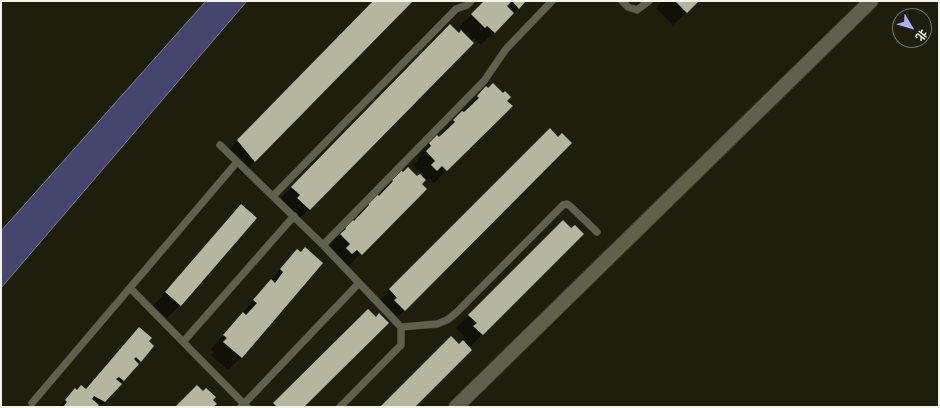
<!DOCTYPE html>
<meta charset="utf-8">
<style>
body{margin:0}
#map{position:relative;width:940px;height:408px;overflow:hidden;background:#1e1e0d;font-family:"Source Sans 3","Noto Sans SC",sans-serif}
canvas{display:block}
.frame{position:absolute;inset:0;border:2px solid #f4f5ea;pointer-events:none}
.north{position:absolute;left:892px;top:8px;width:40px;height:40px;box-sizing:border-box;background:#1e1e0d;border:1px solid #747465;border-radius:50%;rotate:128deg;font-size:11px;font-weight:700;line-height:16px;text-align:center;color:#f4f5ea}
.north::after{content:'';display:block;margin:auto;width:14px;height:18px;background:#afaefa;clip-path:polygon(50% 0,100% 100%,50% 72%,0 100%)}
</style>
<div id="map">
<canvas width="940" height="408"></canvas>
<div class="frame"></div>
<div class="north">北</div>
</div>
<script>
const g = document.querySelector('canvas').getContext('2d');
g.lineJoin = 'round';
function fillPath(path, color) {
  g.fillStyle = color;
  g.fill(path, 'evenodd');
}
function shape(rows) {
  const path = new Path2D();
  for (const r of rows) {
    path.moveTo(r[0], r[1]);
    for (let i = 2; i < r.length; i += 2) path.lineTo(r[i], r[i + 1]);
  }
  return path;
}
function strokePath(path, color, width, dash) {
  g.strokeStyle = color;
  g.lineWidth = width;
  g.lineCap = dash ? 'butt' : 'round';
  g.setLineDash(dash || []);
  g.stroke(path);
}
const water = shape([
 [206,1,247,1,1,288,1,231,206,1]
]);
const shadow = shape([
 [374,1,411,1,242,174,225,154],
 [485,1,525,1,481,45,474,38,471,41,472,43,296,222,279,200,450,26,459,34,462,30,459,27],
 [662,1,698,1,673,25,656,8],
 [486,88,511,106,434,183,429,178,424,183,423,182,348,267,343,262,338,267,333,262,338,257,328,248,333,242,332,240,352,220,354,222,357,219,356,217,377,195,379,197,381,195,379,193,401,171,417,178,421,176,423,174,413,165,419,159,417,157,437,137,439,139,443,135,441,134],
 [550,130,558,138,571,143,391,323,382,314,385,311,377,303],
 [241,205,180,305,167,318,153,306],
 [563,222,571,230,582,234,469,348,414,407,381,407,463,342,461,340,464,336,456,328],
 [297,250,241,357,228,370,211,355,214,352,211,349],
 [368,310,303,407,270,407],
 [139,328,148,341,140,361,99,407,58,407,75,389,77,391,85,389]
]);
const building = shape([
 [373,1,413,1,255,162,237,140],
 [484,1,526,1,519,9,512,1,507,6,514,13,495,33,487,26,485,28,471,14],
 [675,1,699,1,687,13],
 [450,24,459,33,461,30,474,43,310,210,297,198,300,195,291,187],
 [493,83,503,93,505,91,511,97,507,101,513,106,447,171,442,166,437,171,431,165,435,161,426,151,431,146,429,143,437,135,439,137,455,122,453,120,462,111,464,112,479,98,477,96,486,86,488,88],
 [550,128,558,137,562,133,572,143,405,311,394,300,397,298,389,289],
 [408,167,417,176,420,174,426,180,422,184,427,189,362,255,357,250,352,254,346,248,350,244,340,234,346,229,344,227,352,219,354,221,369,205,368,203,377,194,379,196,393,181,391,179,401,170,403,172],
 [241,204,257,218,181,306,165,292],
 [563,220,571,228,575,225,584,234,483,335,473,326,477,323,468,315],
 [305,247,323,263,242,358,223,342,227,338,223,335,243,312,246,315,257,303,253,300,271,279,275,283,283,272,280,269,297,249,301,252],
 [368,309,376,317,379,313,389,323,304,407,277,407,273,403],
 [139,327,152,338,149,341,154,346,141,362,136,357,134,359,139,364,124,381,119,377,116,379,122,384,105,402,94,396,92,399,99,405,97,407,63,407,67,402,65,400,75,388,77,390,81,385,86,389],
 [451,336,459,344,463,340,472,350,415,407,380,407],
 [197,385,203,391,206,388,216,397,213,400,217,404,213,407,175,407]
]);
const lane = shape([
 [622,1,628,7,637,10,649,1],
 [220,145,323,245,401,327,401,345,340,407],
 [273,196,456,9,467,5,471,1],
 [323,245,484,81,506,49,552,1],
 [130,288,247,407],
 [401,327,437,324,447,320,456,313,563,205,567,204,570,206,597,232],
 [183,342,294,216],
 [32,403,237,162],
 [241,407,359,283]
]);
const street = shape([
 [456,407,871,1]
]);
fillPath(water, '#46456d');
strokePath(water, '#7a7a92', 1);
fillPath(shadow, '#0007');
fillPath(building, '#b5b6a0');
strokePath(lane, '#38372f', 8);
strokePath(street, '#38372f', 16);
strokePath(lane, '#60614d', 7);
strokePath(street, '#60614d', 14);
</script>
